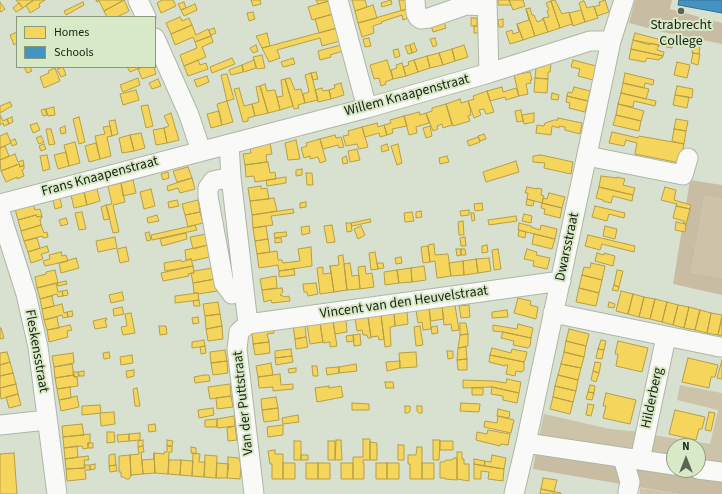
<!DOCTYPE html>
<style>
body{margin:0}
#map{position:relative;width:722px;height:494px;overflow:hidden;background:#d8e1cf;font-family:"Source Sans 3",sans-serif}
canvas{display:block}
.legend{position:absolute;left:16px;top:16px;width:140px;height:52px;box-sizing:border-box;background:#d8e9c7;border:1px solid #8c997f;margin:0;padding:5px 7px;list-style:none;font-size:12px;color:#1a2013}
.legend li{display:flex;align-items:center;gap:8px;height:20px}
.legend b{width:20px;border:1px solid #8c997f}
.north{position:absolute;left:666px;top:438px;width:40px;height:40px;box-sizing:border-box;background:#d8e9c7;border:1px solid #8c997f;border-radius:50%;rotate:0deg;font-size:11px;font-weight:700;line-height:16px;text-align:center;color:#1a2013}
.north::after{content:'';display:block;margin:auto;width:14px;height:18px;background:#5c6455;clip-path:polygon(50% 0,100% 100%,50% 72%,0 100%)}
</style>
<div id="map">
<canvas width="722" height="494"></canvas>
<ul class="legend">
<li><b style="height:11px;background:#f6d55c"></b>Homes</li>
<li><b style="height:11px;background:#4393c3"></b>Schools</li>
</ul>
<div class="north">N</div>
</div>
<script>
const g = document.querySelector('canvas').getContext('2d');
g.lineJoin = 'round';
function fillPath(path, color) {
  g.fillStyle = color;
  g.fill(path, 'evenodd');
}
function shape(rows) {
  const path = new Path2D();
  for (const r of rows) {
    path.moveTo(r[0], r[1]);
    for (let i = 2; i < r.length; i += 2) path.lineTo(r[i], r[i + 1]);
  }
  return path;
}
function strokePath(path, color, width, dash) {
  g.strokeStyle = color;
  g.lineWidth = width;
  g.lineCap = dash ? 'butt' : 'round';
  g.setLineDash(dash || []);
  g.stroke(path);
}
function drawText(font, color, halo, rows, align = 'center') {
  g.font = font + ' "Source Sans 3",sans-serif';
  g.lineWidth = 4;
  g.setLineDash([]);
  g.textBaseline = 'middle';
  g.strokeStyle = halo;
  g.fillStyle = color;
  for (const [text, x, y, turn = 0] of rows) {
    g.save();
    g.translate(x, y);
    g.rotate((+turn || 0) * Math.PI / 180);
    g.textAlign = isNaN(turn) ? turn : align;
    if (halo) g.strokeText(text, 0, 0);
    g.fillText(text, 0, 0);
    g.restore();
  }
}
const green = shape([
 [705,196,722,199,722,278,691,272],
 [680,385,722,393,722,462,698,460,698,446,674,446,674,458,651,455,653,435,710,444,718,410,677,400],
 [544,414,610,429,641,432,636,454,538,442],
 [640,488,679,494,640,494]
]);
const forest = shape([
 [635,0,672,0,670,9,722,23,722,44,663,32,629,23],
 [690,180,722,185,722,199,705,196,691,272,722,278,722,295,673,284],
 [536,452,652,472,722,479,722,494,679,494,533,469]
]);
const homes = shape([
 [16,0,34,0,23,8,16,0],
 [34,0,45,0,39,4,40,7,30,13,26,5,34,0],
 [96,0,124,0,104,11,99,1,97,2,96,0],
 [124,0,129,11,117,17,107,17,104,11,124,0],
 [162,0,173,0,176,6,161,13,157,3,162,0],
 [251,0,260,0,261,4,253,6,251,0],
 [316,0,329,0,329,1,318,4,316,0],
 [352,0,365,0,367,7,355,11,352,0],
 [391,0,392,4,382,7,381,3,391,0],
 [399,0,410,0,410,8,401,11,399,0],
 [498,0,509,0,511,5,498,5,498,0],
 [509,0,523,0,525,6,513,10,509,0],
 [555,0,562,14,569,12,573,26,572,24,560,28,551,1,555,0],
 [605,0,609,12,597,16,594,7,600,5,599,2,605,0],
 [329,1,333,14,312,20,308,7,329,1],
 [551,1,560,28,548,32,543,18,549,17,547,11,549,10,546,3,551,1],
 [583,1,584,1,587,8,594,6,598,18,585,22,579,3,583,1],
 [0,2,5,9,1,12,0,11,0,2],
 [83,2,84,5,66,15,64,11,83,2],
 [184,2,186,8,181,10,178,4,184,2],
 [19,3,23,8,16,12,13,8,19,3],
 [195,4,197,10,184,16,181,10,195,4],
 [373,5,377,18,358,23,355,11,373,5],
 [410,8,411,17,403,20,402,15,381,22,382,23,373,26,374,33,362,37,358,23,410,8],
 [530,8,532,15,534,15,537,22,542,20,543,18,548,32,535,36,526,9,530,8],
 [526,9,535,36,523,40,517,24,529,20,526,9],
 [581,10,585,22,573,26,569,13,581,10],
 [253,12,255,19,249,21,247,13,253,12],
 [333,14,337,28,319,33,315,19,333,14],
 [180,17,182,21,189,18,192,25,171,34,166,23,180,17],
 [471,18,477,18,477,26,471,26,471,18],
 [443,19,446,28,433,32,430,22,443,19],
 [503,19,503,27,499,27,498,20,503,19],
 [517,24,523,40,510,44,506,32,512,30,513,34,519,32,517,24],
 [192,25,196,35,208,29,211,36,195,42,193,37,175,45,171,34,192,25],
 [474,26,478,26,479,33,474,33,474,26],
 [214,28,216,33,211,35,209,30,214,28],
 [337,28,340,41,322,46,320,38,277,50,280,58,269,62,262,48,337,28],
 [17,32,17,43,14,45,10,35,17,32],
 [267,33,270,46,262,48,256,36,267,33],
 [635,33,673,43,672,48,633,40,635,33],
 [211,36,213,42,202,47,206,57,184,66,180,55,197,48,195,42,211,36],
 [369,38,371,46,365,47,363,39,369,38],
 [435,38,437,45,433,47,430,39,435,38],
 [694,38,701,39,699,54,692,53,694,38],
 [633,40,650,45,650,43,659,45,657,50,664,52,663,56,631,49,633,40],
 [414,43,417,51,412,53,410,45,414,43],
 [256,45,258,51,253,53,250,48,256,45],
 [341,45,343,51,330,55,331,57,320,60,318,51,341,45],
 [410,45,412,53,408,54,405,46,410,45],
 [464,45,468,57,455,61,452,49,464,45],
 [398,49,400,56,395,58,393,50,398,49],
 [452,49,455,61,443,65,439,53,452,49],
 [631,49,663,56,662,58,660,58,659,60,647,58,645,62,629,59,631,49],
 [439,53,443,65,430,68,427,56,439,53],
 [693,53,700,54,698,65,691,63,693,53],
 [262,55,265,68,257,69,253,57,262,55],
 [427,56,430,68,418,72,414,60,427,56],
 [232,58,235,64,212,73,210,67,232,58],
 [293,58,295,64,283,67,281,62,293,58],
 [198,60,200,65,206,63,208,69,188,76,184,66,198,60],
 [254,60,256,68,244,72,242,65,254,60],
 [387,60,393,79,385,82,386,84,381,86,379,78,374,79,370,65,387,60],
 [414,60,418,72,406,76,403,67,409,65,408,62,414,60],
 [573,60,596,66,593,80,578,76,580,69,571,67,573,60],
 [677,62,690,65,687,78,674,75,677,62],
 [402,63,406,76,393,79,391,70,397,68,396,65,402,63],
 [551,63,550,72,548,72,548,79,535,78,536,68,551,63],
 [242,65,243,72,231,75,229,70,242,65],
 [24,67,30,67,32,71,27,73,24,67],
 [63,67,66,75,61,77,57,69,63,67],
 [127,67,142,67,130,72,127,67],
 [142,67,154,67,156,74,142,79,138,69,142,67],
 [55,68,60,81,44,88,40,77,49,73,48,71,55,68],
 [316,72,318,79,313,80,311,73,316,72],
 [530,72,532,80,530,80,531,83,526,84,528,94,519,96,514,75,530,72],
 [311,73,318,100,305,103,303,94,309,92,305,75,311,73],
 [625,73,654,80,653,85,645,83,644,88,623,83,625,73],
 [227,74,234,99,227,101,221,75,227,74],
 [207,76,209,82,197,87,194,80,207,76],
 [138,78,140,85,123,92,120,85,138,78],
 [290,78,295,90,301,89,305,103,298,105,299,108,294,109,285,79,290,78],
 [535,78,548,79,547,93,534,92,535,78],
 [158,79,161,86,152,89,149,83,158,79],
 [285,79,293,106,280,110,277,97,283,96,281,80,285,79],
 [341,83,344,95,331,99,329,90,335,88,334,85,341,83],
 [623,83,649,89,646,99,621,93,623,83],
 [265,84,267,91,275,90,280,110,268,113,260,86,265,84],
 [260,86,268,113,255,116,252,104,259,102,256,87,260,86],
 [677,86,693,89,692,98,675,95,677,86],
 [502,87,503,92,516,88,519,96,506,100,505,97,490,101,487,91,502,87],
 [574,87,590,91,588,101,567,96,568,92,572,93,574,87],
 [239,88,244,106,252,104,255,116,248,118,248,121,243,122,234,89,239,88],
 [322,88,323,91,329,90,331,99,318,102,315,90,322,88],
 [136,90,139,100,123,105,120,94,136,90],
 [487,91,494,112,486,114,484,109,479,110,481,115,474,118,468,101,474,99,473,96,487,91],
 [552,93,559,95,558,100,551,99,552,93],
 [621,93,656,101,655,106,634,101,633,107,618,104,621,93],
 [675,95,689,97,687,108,673,105,675,95],
 [567,96,588,101,585,112,569,108,570,103,566,102,567,96],
 [460,99,461,103,468,101,471,111,470,111,471,115,468,116,470,121,453,126,446,104,460,99],
 [227,101,233,122,222,125,217,104,227,101],
 [10,102,12,106,0,113,0,106,10,102],
 [446,104,452,125,443,128,442,124,437,126,438,129,433,131,426,113,432,111,432,108,446,104],
 [618,104,644,111,641,121,616,115,618,104],
 [148,105,153,126,146,128,141,106,148,105],
 [54,107,55,115,48,116,46,109,54,107],
 [45,109,47,115,43,116,41,110,45,109],
 [521,110,523,121,517,122,515,111,521,110],
 [219,111,222,125,211,128,207,114,219,111],
 [419,112,420,115,426,113,429,123,416,127,417,133,409,135,404,116,419,112],
 [171,113,179,140,167,143,164,128,169,126,164,116,171,113],
 [534,113,534,122,524,124,522,115,534,113],
 [0,115,3,121,7,119,9,124,4,126,3,123,0,125,0,115],
 [616,115,641,121,639,131,613,125,616,115],
 [404,116,407,126,392,129,393,133,387,135,384,125,391,123,390,120,404,116],
 [12,117,13,122,9,124,7,119,12,117],
 [79,117,85,142,79,144,73,119,79,117],
 [558,118,582,123,580,134,565,130,565,127,559,126,559,128,552,126,551,135,536,133,537,125,544,126,545,123,554,120,558,120,558,118],
 [676,119,688,121,686,131,674,129,676,119],
 [115,120,118,134,112,136,109,121,115,120],
 [37,123,40,130,33,133,30,125,37,123],
 [377,123,378,127,384,125,387,135,380,137,379,133,365,137,362,127,377,123],
 [65,126,66,133,61,134,60,128,65,126],
 [110,126,112,136,107,137,111,156,100,159,95,136,105,134,103,127,110,126],
 [430,126,432,136,426,138,423,128,430,126],
 [362,127,368,147,359,149,357,144,346,146,343,136,349,135,348,131,362,127],
 [164,128,167,143,156,145,153,130,164,128],
 [51,129,55,144,49,145,46,129,51,129],
 [674,129,686,131,684,144,672,141,674,129],
 [612,132,638,138,639,136,684,144,680,163,635,154,637,143,626,140,624,146,609,143,612,132],
 [7,133,11,143,0,148,0,136,7,133],
 [141,133,145,148,134,151,130,135,141,133],
 [484,134,486,139,480,141,478,136,484,134],
 [130,135,134,151,122,153,119,138,130,135],
 [335,135,336,138,341,137,344,147,339,148,338,145,323,149,320,139,335,135],
 [41,136,44,142,39,144,36,138,41,136],
 [478,137,480,142,469,146,467,141,478,137],
 [15,139,17,144,12,146,10,141,15,139],
 [320,139,326,161,320,163,318,157,310,159,310,156,304,158,301,148,307,146,306,143,320,139],
 [296,140,300,159,288,160,285,143,296,140],
 [75,142,80,163,69,166,64,145,75,142],
 [96,143,100,159,89,162,85,146,96,143],
 [270,143,272,154,266,155,267,162,245,165,243,154,251,153,250,149,270,143],
 [44,144,46,149,41,151,39,146,44,144],
 [387,144,389,150,382,152,381,146,387,144],
 [398,144,402,163,397,165,391,146,398,144],
 [5,146,9,156,0,160,0,148,5,146],
 [357,149,360,160,350,162,348,151,357,149],
 [66,152,69,166,58,169,54,155,66,152],
 [15,154,18,162,23,160,24,165,20,167,19,164,1,171,0,160,15,154],
 [47,155,50,169,43,171,40,156,47,155],
 [541,155,573,162,571,174,544,168,545,163,533,162,533,156,541,155],
 [346,156,348,163,343,164,342,158,346,156],
 [447,156,449,162,440,164,439,158,447,156],
 [516,161,519,172,486,182,483,172,516,161],
 [267,162,268,162,270,173,275,172,276,179,255,182,254,176,246,177,245,165,267,162],
 [19,164,20,167,24,165,24,169,22,170,24,176,17,179,17,177,6,182,1,171,19,164],
 [188,167,192,178,177,182,173,171,188,167],
 [302,169,302,175,296,176,296,170,302,169],
 [168,172,169,178,163,180,161,174,168,172],
 [306,173,312,173,313,185,307,185,306,173],
 [601,176,617,178,617,177,625,179,623,185,635,188,633,195,599,187,601,176],
 [286,177,286,183,267,186,266,180,286,177],
 [192,178,195,189,180,193,178,188,168,191,167,186,192,178],
 [133,180,136,193,123,196,121,183,133,180],
 [121,183,125,202,113,205,119,232,113,233,106,205,112,204,108,186,121,183],
 [261,186,261,189,267,188,269,199,250,201,248,188,261,186],
 [527,187,537,189,537,188,542,189,541,195,544,196,542,203,527,199,528,193,525,193,527,187],
 [599,187,633,195,632,201,613,196,611,203,603,201,603,200,596,198,599,187],
 [665,187,676,190,674,200,691,205,690,209,676,206,677,204,661,200,665,187],
 [97,189,100,201,87,205,84,192,97,189],
 [151,189,155,206,144,209,140,192,151,189],
 [84,192,87,205,74,208,71,195,84,192],
 [549,193,565,197,562,208,542,203,543,198,547,199,549,193],
 [59,195,62,207,55,209,52,196,59,195],
 [274,198,277,211,252,215,250,201,274,198],
 [527,199,534,201,533,206,526,205,527,199],
 [177,200,179,206,169,208,168,202,177,200],
 [198,200,200,212,185,215,182,204,198,200],
 [306,202,306,207,300,208,300,203,306,202],
 [482,203,483,210,475,211,474,204,482,203],
 [542,203,562,208,560,218,544,214,545,209,541,208,542,203],
 [33,204,35,210,40,209,42,216,37,217,36,215,18,220,15,209,33,204],
 [106,205,110,219,104,220,101,207,106,205],
 [595,206,625,213,624,218,609,214,607,221,592,217,595,206],
 [676,206,690,209,686,224,684,224,684,221,673,218,676,206],
 [293,209,294,213,271,216,273,225,253,228,252,215,293,209],
 [469,210,469,215,461,216,460,211,469,210],
 [421,211,422,217,416,218,416,212,421,211],
 [82,212,86,229,79,230,75,213,82,212],
 [200,212,203,223,188,227,185,215,200,212],
 [412,212,414,221,405,222,404,213,412,212],
 [471,213,474,213,475,220,472,221,471,213],
 [524,214,532,216,531,223,522,221,524,214],
 [36,215,37,217,42,216,42,218,40,219,41,225,21,231,18,220,36,215],
 [157,215,159,221,148,223,147,218,157,215],
 [516,216,517,221,489,225,488,220,516,216],
 [66,218,68,224,61,226,59,220,66,218],
 [370,219,371,222,352,226,351,223,370,219],
 [463,221,464,235,459,235,458,222,463,221],
 [676,222,686,224,685,232,675,230,676,222],
 [346,223,351,223,352,231,347,232,346,223],
 [519,223,531,226,531,227,540,230,541,225,557,229,555,239,518,230,519,223],
 [41,225,44,233,47,232,48,237,43,238,42,236,24,241,21,231,41,225],
 [195,225,197,230,152,240,151,235,195,225],
 [332,225,335,242,327,243,324,226,332,225],
 [266,226,268,239,255,241,253,228,266,226],
 [309,226,310,233,302,235,301,227,309,226],
 [361,226,365,235,358,239,354,229,361,226],
 [605,226,617,229,615,239,603,236,605,226],
 [519,230,526,232,525,238,518,236,519,230],
 [149,232,151,240,147,241,145,233,149,232],
 [286,232,287,236,275,238,274,233,286,232],
 [186,233,187,239,162,246,160,239,186,233],
 [206,234,208,245,193,249,190,237,206,234],
 [534,234,555,239,552,249,532,244,534,234],
 [588,235,635,246,634,252,602,244,600,250,585,246,588,235],
 [115,237,117,248,98,252,96,241,115,237],
 [465,237,466,246,461,246,460,238,465,237],
 [37,238,40,248,28,252,24,241,37,238],
 [275,238,281,238,282,242,275,243,275,238],
 [268,239,270,252,257,254,255,241,268,239],
 [434,244,435,255,448,254,451,276,437,278,435,261,430,262,428,245,434,244],
 [208,245,210,257,192,261,191,259,186,260,185,250,208,245],
 [487,245,488,252,482,253,482,246,487,245],
 [47,246,49,252,41,254,43,259,31,263,28,252,47,246],
 [428,246,430,262,423,263,421,247,428,246],
 [126,247,129,261,120,263,117,249,126,247],
 [311,247,312,266,279,271,278,265,259,268,257,254,277,251,278,260,282,260,283,263,300,261,298,249,311,247],
 [456,249,461,249,461,255,457,256,456,249],
 [461,249,465,249,466,255,461,255,461,249],
 [498,249,501,269,494,270,492,250,498,249],
 [527,249,537,252,536,255,550,258,547,269,533,266,534,261,524,259,527,249],
 [61,252,62,256,66,255,68,261,45,266,43,261,50,259,49,255,61,252],
 [375,252,378,269,371,270,369,253,375,252],
 [597,253,604,255,604,253,615,256,613,266,595,261,597,253],
 [343,255,347,290,334,292,330,266,339,265,338,256,343,255],
 [401,257,402,263,396,264,395,258,401,257],
 [76,258,79,268,61,273,59,263,76,258],
 [489,258,491,271,478,273,476,259,489,258],
 [191,259,193,266,165,271,164,263,181,260,182,262,191,259],
 [476,259,478,273,464,275,463,261,476,259],
 [463,261,464,275,451,276,449,263,463,261],
 [350,263,352,276,359,275,360,289,347,290,344,264,350,263],
 [377,263,383,263,384,268,378,269,377,263],
 [591,263,605,266,602,280,582,275,584,267,590,268,591,263],
 [193,266,194,273,188,274,189,276,163,281,161,273,193,266],
 [330,266,334,292,320,294,317,268,323,267,323,274,331,273,330,266],
 [365,266,366,274,372,273,374,287,360,289,358,267,365,266],
 [424,266,426,280,412,282,411,268,424,266],
 [212,268,215,279,193,283,191,273,194,273,194,271,212,268],
 [411,268,412,282,399,283,397,270,411,268],
 [294,269,295,275,279,277,279,271,294,269],
 [55,270,58,283,37,288,35,277,46,274,46,272,55,270],
 [397,270,399,283,385,285,384,272,397,270],
 [617,270,623,271,619,287,614,285,617,270],
 [582,275,602,280,599,293,579,288,582,275],
 [276,276,277,288,262,290,260,279,276,276],
 [215,279,217,291,198,294,198,293,194,293,193,283,215,279],
 [66,281,67,284,58,286,57,283,66,281],
 [56,283,58,292,62,291,63,296,58,297,57,294,40,299,37,288,56,283],
 [316,283,318,294,308,296,307,292,304,292,303,284,316,283],
 [614,285,619,287,618,291,612,290,614,285],
 [282,288,283,292,280,295,285,297,289,296,290,301,272,303,271,300,264,302,262,290,282,288],
 [579,288,599,293,596,306,576,302,579,288],
 [67,290,68,295,63,296,62,291,67,290],
 [621,291,633,294,628,314,616,311,621,291],
 [122,292,124,300,111,303,109,295,122,292],
 [198,293,199,300,175,303,175,296,198,293],
 [633,294,644,297,639,317,628,314,633,294],
 [52,296,54,306,42,309,40,299,52,296],
 [644,297,655,299,650,319,639,317,644,297],
 [518,298,531,301,530,305,538,307,536,319,514,313,518,298],
 [655,299,667,302,662,322,650,319,655,299],
 [199,300,200,306,194,306,193,301,199,300],
 [218,302,220,314,205,316,203,304,218,302],
 [609,302,615,304,614,308,608,307,609,302],
 [667,302,678,305,673,325,662,322,667,302],
 [62,304,64,313,67,312,68,317,63,318,62,315,44,320,42,309,62,304],
 [455,305,459,330,452,331,451,324,444,325,442,307,455,305],
 [469,305,470,317,461,318,459,306,469,305],
 [678,305,689,307,684,328,673,325,678,305],
 [122,307,124,314,114,316,113,309,122,307],
 [442,307,444,319,431,321,429,308,442,307],
 [689,307,700,310,695,330,684,328,689,307],
 [429,308,431,329,423,330,422,322,418,323,416,310,429,308],
 [507,310,508,317,492,318,492,312,507,310],
 [700,310,711,313,707,333,695,330,700,310],
 [72,311,73,316,68,317,67,312,72,311],
 [407,311,408,324,395,326,394,313,407,311],
 [131,313,135,333,123,335,121,327,127,326,125,314,131,313],
 [394,313,395,326,390,327,391,346,385,347,381,315,394,313],
 [711,313,722,315,718,335,707,333,711,313],
 [220,314,222,326,206,329,205,316,220,314],
 [381,315,384,339,379,340,378,336,371,337,368,317,381,315],
 [57,317,59,328,47,330,44,320,57,317],
 [198,317,199,323,193,324,192,318,198,317],
 [368,317,371,338,368,338,367,335,363,335,362,330,357,331,355,318,368,317],
 [106,318,107,320,105,320,107,327,95,329,93,321,106,318],
 [722,318,722,336,718,335,722,318],
 [346,320,347,332,335,334,333,321,346,320],
 [333,321,337,346,330,347,330,342,323,343,320,323,333,321],
 [320,323,323,342,310,344,307,325,320,323],
 [460,323,466,323,468,334,460,335,460,323],
 [518,324,533,328,531,338,503,332,493,331,493,325,517,329,518,324],
 [70,325,72,330,67,331,68,337,49,342,47,330,70,325],
 [305,325,306,337,295,339,293,326,305,325],
 [159,326,166,326,167,334,160,335,159,326],
 [222,326,223,339,208,341,206,329,222,326],
 [273,326,274,333,267,334,269,342,253,344,252,332,273,326],
 [420,326,423,345,416,346,414,327,420,326],
 [437,326,438,333,432,334,431,327,437,326],
 [0,328,1,328,4,338,0,339,0,328],
 [569,329,589,334,586,346,566,341,569,329],
 [503,332,531,338,530,346,528,348,513,345,514,341,501,338,503,332],
 [360,334,361,345,354,346,353,335,360,334],
 [468,334,468,346,458,348,460,335,468,334],
 [353,335,354,341,347,342,346,336,353,335],
 [306,337,308,347,296,349,295,339,306,337],
 [204,340,205,346,192,348,192,342,204,340],
 [601,340,606,341,604,350,598,349,601,340],
 [566,341,586,346,584,357,564,352,566,341],
 [618,341,648,348,642,372,616,366,618,354,615,354,618,341],
 [269,342,270,353,255,355,253,344,269,342],
 [205,346,206,353,201,354,200,347,205,346],
 [466,347,467,359,457,360,458,348,466,347],
 [492,348,511,353,512,349,527,352,526,357,524,362,490,355,492,348],
 [291,349,292,356,275,358,275,351,291,349],
 [598,349,604,350,602,359,596,358,598,349],
 [225,350,227,361,211,363,210,352,225,350],
 [447,351,453,351,453,358,448,359,447,351],
 [7,352,10,362,0,365,0,353,7,352],
 [109,352,110,358,104,359,103,353,109,352],
 [416,352,417,367,400,368,399,353,416,352],
 [564,352,584,357,581,368,561,364,564,352],
 [73,353,74,363,54,367,52,356,73,353],
 [132,355,133,363,121,365,120,357,132,355],
 [490,355,524,362,524,370,522,372,516,371,515,376,506,374,508,365,505,365,505,366,489,362,490,355],
 [292,356,293,362,276,365,275,358,292,356],
 [688,358,718,365,715,377,711,377,709,388,682,382,688,358],
 [467,359,467,370,458,370,457,360,467,359],
 [722,360,722,379,717,378,722,360],
 [227,361,228,373,213,375,211,363,227,361],
 [400,361,400,368,387,371,386,362,400,361],
 [10,362,13,373,0,376,0,365,10,362],
 [595,362,601,363,599,373,593,371,595,362],
 [271,363,273,375,258,377,256,366,271,363],
 [72,364,74,375,55,378,54,367,72,364],
 [356,364,357,371,339,373,339,367,356,364],
 [561,364,581,368,578,380,558,375,561,364],
 [312,366,317,366,318,376,313,376,312,366],
 [339,367,339,373,327,375,326,368,339,367],
 [296,368,296,372,289,373,288,369,296,368],
 [134,370,134,376,127,378,126,371,134,370],
 [84,371,84,376,79,376,78,372,84,371],
 [593,371,599,373,596,382,591,380,593,371],
 [73,372,78,372,79,376,74,377,73,372],
 [13,373,16,384,0,388,0,376,13,373],
 [280,374,281,385,293,384,293,389,273,391,273,387,259,388,258,377,280,374],
 [74,375,74,377,77,377,78,386,57,389,55,378,74,375],
 [204,375,209,375,210,381,195,383,194,377,204,375],
 [558,375,578,380,576,391,555,386,558,375],
 [507,379,521,382,519,393,492,387,463,388,463,380,494,381,506,383,507,379],
 [385,382,393,382,394,388,386,388,385,382],
 [16,384,18,394,1,399,0,388,16,384],
 [230,384,231,396,210,399,208,387,230,384],
 [590,385,595,386,594,393,588,392,590,385],
 [329,386,329,388,341,386,343,397,317,402,315,388,329,386],
 [555,386,576,391,573,402,553,397,555,386],
 [70,387,71,398,59,400,57,389,70,387],
 [492,387,519,393,517,403,503,400,503,396,491,394,492,387],
 [137,388,140,406,135,406,133,389,137,388],
 [472,388,483,388,483,395,472,395,472,388],
 [588,392,594,393,592,400,586,399,588,392],
 [606,393,636,400,630,424,603,418,606,406,603,406,606,393],
 [18,394,21,405,9,408,6,397,18,394],
 [77,396,79,407,61,411,59,400,77,396],
 [231,396,233,407,217,409,216,398,231,396],
 [276,397,278,408,262,410,261,399,276,397],
 [553,397,573,402,570,414,550,409,553,397],
 [352,403,369,404,369,410,352,410,352,403],
 [461,403,480,404,479,412,460,411,461,403],
 [588,404,594,405,591,416,586,415,588,404],
 [100,405,101,413,82,415,82,406,100,405],
 [405,406,410,406,410,411,408,413,405,413,405,406],
 [417,406,422,406,422,413,419,413,417,411,417,406],
 [213,408,214,415,199,418,198,410,213,408],
 [278,408,279,420,264,422,262,410,278,408],
 [498,409,510,412,509,418,497,416,498,409],
 [675,410,705,417,702,429,699,429,696,440,669,434,675,410],
 [114,412,115,424,101,426,100,413,114,412],
 [709,412,715,413,711,431,705,430,709,412],
 [298,415,299,422,283,424,282,418,298,415],
 [234,416,235,426,218,428,217,427,217,419,234,416],
 [498,416,514,420,511,433,484,427,485,421,497,423,498,416],
 [217,419,217,427,205,427,205,420,217,419],
 [82,424,84,435,63,437,62,426,82,424],
 [155,424,156,431,149,432,148,425,155,424],
 [283,425,283,435,268,437,267,427,283,425],
 [235,426,237,440,228,441,227,428,235,426],
 [488,430,510,434,508,445,501,444,500,446,476,440,477,432,487,434,488,430],
 [107,432,114,432,115,442,107,443,107,432],
 [140,433,140,440,129,441,129,434,140,433],
 [90,434,90,443,88,443,88,448,83,449,82,446,64,448,63,437,90,434],
 [129,434,129,441,118,442,117,435,129,434],
 [363,439,370,439,370,460,363,460,363,463,364,463,364,479,353,479,353,457,363,457,363,439],
 [143,440,143,446,138,447,138,441,143,440],
 [167,440,173,441,172,446,167,446,167,440],
 [336,440,341,440,342,460,335,460,336,440],
 [433,440,440,440,439,460,433,460,433,440],
 [294,441,301,441,301,460,294,460,294,441],
 [328,441,335,441,335,460,328,460,328,441],
 [440,441,453,441,453,450,440,450,440,441],
 [370,442,377,443,377,460,370,460,370,442],
 [88,443,93,443,93,448,88,448,88,443],
 [398,445,404,445,404,460,398,460,398,445],
 [77,446,78,457,65,459,64,448,77,446],
 [143,446,144,452,141,452,143,474,131,475,131,476,130,455,139,454,138,447,143,446],
 [167,446,172,446,172,452,169,452,168,474,155,473,154,453,164,454,164,452,167,452,167,446],
 [191,447,196,448,196,454,191,453,191,447],
 [417,447,422,447,422,479,410,479,410,464,408,464,408,455,416,455,417,447],
 [275,450,275,454,283,454,283,479,272,479,272,464,270,464,268,451,275,450],
 [457,452,462,452,462,459,464,459,464,464,469,464,469,481,457,479,457,452],
 [14,453,17,494,0,494,0,454,14,453],
 [154,453,155,473,143,474,142,460,154,459,154,453],
 [193,453,200,454,199,462,205,462,204,477,192,476,193,453],
 [115,454,116,465,109,466,109,455,115,454],
 [130,455,131,476,129,479,126,479,124,477,121,477,121,472,119,472,119,456,130,455],
 [205,455,217,456,216,478,204,477,205,455],
 [301,455,308,455,308,460,301,460,301,455],
 [492,455,506,458,504,469,484,466,485,461,491,462,492,455],
 [88,456,89,460,84,460,85,468,66,469,65,459,88,456],
 [228,457,239,458,241,465,240,479,227,478,228,457],
 [454,458,457,458,457,480,445,479,445,478,440,478,440,462,444,462,446,460,452,460,454,458],
 [474,459,485,461,484,466,474,464,474,459],
 [169,460,181,460,180,475,168,474,169,460],
 [181,460,193,461,192,476,180,475,181,460],
 [217,463,229,464,227,478,216,478,217,463],
 [283,463,295,463,295,479,283,479,283,463],
 [306,463,318,463,318,479,306,479,306,463],
 [318,463,330,463,330,479,318,479,318,463],
 [341,463,353,463,353,479,341,479,341,463],
 [376,463,387,463,387,479,376,479,376,463],
 [387,463,399,463,399,479,387,479,387,463],
 [422,463,434,463,434,479,422,479,422,463],
 [95,464,95,469,90,470,90,465,95,464],
 [474,464,504,469,503,481,488,479,489,472,481,471,481,479,474,479,474,464],
 [84,465,90,465,90,470,85,470,86,479,67,481,66,469,85,468,84,465],
 [116,465,117,471,110,472,109,466,116,465],
 [543,478,557,480,554,492,541,489,543,478],
 [541,489,561,493,561,494,540,494,541,489]
]);
const schools = shape([
 [679,0,722,0,722,13,678,5,679,0]
]);
const minor = shape([
 [138,0,146,17],
 [338,0,367,108],
 [415,0,416,13,418,17,421,19,429,18,466,5,487,6],
 [487,0,489,73],
 [155,38,189,115,201,151],
 [229,144,231,177,248,324,239,332,237,349,254,494],
 [587,156,683,175,688,158],
 [231,177,213,181,208,188,208,196,224,283,232,294,244,292],
 [0,204,367,108,489,73,590,41,611,41],
 [0,212,26,294,38,347,57,494],
 [553,313,720,347],
 [248,324,561,281],
 [0,425,47,420],
 [526,443,674,465],
 [623,458,630,482,628,491],
 [640,460,666,337],
 [698,469,722,472],
 [514,494,526,443,611,41,624,0]
]);
const markers = [
 [681,11,4,"#5c6455"]
];
const poiNames = [
 ["Strabrecht",681,26],
 ["College",681,42]
];
const streetNames = [
 ["Willem Knaapenstraat",407,96,-15],
 ["Frans Knaapenstraat",100,177,-15],
 ["Dwarsstraat",568,247,-78],
 ["Vincent van den Heuvelstraat",404,303,-8],
 ["Fleskensstraat",36,351,80],
 ["Hilderberg",653,398,-78],
 ["Van der Puttstraat",244,403,-96]
];
fillPath(green, '#cdc3a8');
fillPath(forest, '#c8bda2');
fillPath(homes, '#f6d55c');
strokePath(homes, '#b49f46', 1);
fillPath(schools, '#4393c3');
strokePath(schools, '#37708e', 1);
strokePath(minor, '#aeb6a7', 21);
strokePath(minor, '#f9faf8', 19);
for (const [x, y, r, color] of markers) {
  const dot = new Path2D();
  dot.arc(x, y, r, 0, 2 * Math.PI);
  g.fillStyle = color;
  g.fill(dot);
  strokePath(dot, '#d8e9c7', 1.5);
}
drawText('14px', '#1a2013', '#d8e9c7', poiNames);
drawText('14px', '#1a2013', '#d8e9c7', streetNames);
</script>
